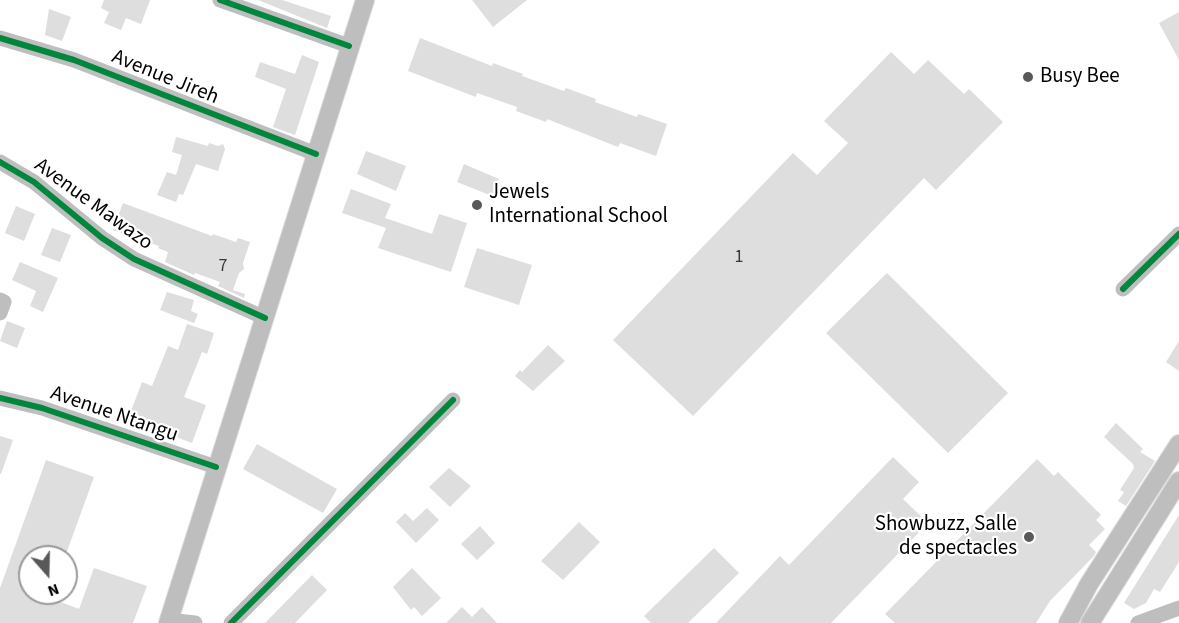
<!DOCTYPE html>
<style>
body{margin:0}
#map{position:relative;width:1179px;height:623px;overflow:hidden;background:#fff;font-family:"Source Sans 3",sans-serif}
canvas{display:block}
.north{position:absolute;left:18px;top:545px;width:60px;height:60px;box-sizing:border-box;background:#fff;border:2px solid #999;border-radius:50%;rotate:160deg;font-size:16px;font-weight:700;line-height:24px;text-align:center;color:#000}
.north::after{content:'';display:block;margin:auto;width:21px;height:27px;background:#595959;clip-path:polygon(50% 0,100% 100%,50% 72%,0 100%)}
</style>
<div id="map">
<canvas width="1179" height="623"></canvas>
<div class="north">N</div>
</div>
<script>
const g = document.querySelector('canvas').getContext('2d');
g.lineJoin = 'round';
function fillPath(path, color) {
  g.fillStyle = color;
  g.fill(path, 'evenodd');
}
function shape(rows) {
  const path = new Path2D();
  for (const r of rows) {
    path.moveTo(r[0], r[1]);
    for (let i = 2; i < r.length; i += 2) path.lineTo(r[i], r[i + 1]);
  }
  return path;
}
function strokePath(path, color, width, dash) {
  g.strokeStyle = color;
  g.lineWidth = width;
  g.lineCap = dash ? 'butt' : 'round';
  g.setLineDash(dash || []);
  g.stroke(path);
}
function drawText(font, color, halo, rows, align = 'center') {
  g.font = font + ' "Source Sans 3",sans-serif';
  g.lineWidth = 4.5;
  g.setLineDash([]);
  g.textBaseline = 'middle';
  g.strokeStyle = halo;
  g.fillStyle = color;
  for (const [text, x, y, turn = 0] of rows) {
    g.save();
    g.translate(x, y);
    g.rotate((+turn || 0) * Math.PI / 180);
    g.textAlign = isNaN(turn) ? turn : align;
    if (halo) g.strokeText(text, 0, 0);
    g.fillText(text, 0, 0);
    g.restore();
  }
}
const building = shape([
 [104,0,150,0,141,24,126,18,121,30,104,23,109,12,101,8],
 [258,0,282,0,331,16,327,28],
 [472,0,527,0,493,27],
 [49,9,71,17,62,41,45,35],
 [1179,12,1179,60,1159,23],
 [420,38,492,66,493,63,523,74,522,76,564,91,566,88,596,99,595,102,637,117,638,114,667,124,656,156,620,143,618,147,547,119,546,122,516,111,517,107,477,93,476,97,408,71],
 [891,52,914,74,928,60,964,94,969,89,1003,122,936,190,924,178,693,416,613,340,793,153,817,175,848,143,824,121],
 [302,55,319,62,295,135,273,127,286,89,255,77,260,62,295,74],
 [176,137,208,146,209,143,218,146,223,144,225,149,218,171,196,164,183,195,179,194,176,202,157,195,167,172,176,175,182,155,172,152],
 [366,151,406,166,396,191,357,174],
 [464,164,499,179,492,196,457,182],
 [351,189,391,204,385,218,432,234,439,214,467,223,451,272,378,248,386,228,342,213],
 [123,203,212,236,213,234,236,242,238,238,250,242,243,263,244,269,239,273,233,290,245,294,244,298,218,286,220,282,195,273,194,275,165,262,168,252,158,248,159,246,113,230],
 [16,206,35,214,24,241,5,233],
 [52,228,71,235,60,262,41,255],
 [477,248,532,265,519,305,464,287],
 [20,262,58,278,43,312,30,306,36,291,12,280],
 [887,273,1008,393,948,453,826,333],
 [167,292,194,300,191,311,198,314,194,323,160,310],
 [7,321,25,328,17,348,0,341],
 [187,324,214,333,207,354,202,352,184,397,206,405,192,443,128,419,142,382,152,386,168,346,178,350],
 [1179,341,1179,371,1166,362],
 [548,345,565,361,533,391,515,376,520,370,522,372],
 [1116,423,1143,449,1140,452,1155,461,1126,506,1118,501,1124,492,1120,490,1134,468,1133,464,1104,437],
 [0,436,13,440,1,474,0,474],
 [257,444,337,489,323,513,243,469],
 [893,457,919,482,903,499,928,523,831,623,716,623,780,556,789,565],
 [1037,459,1054,476,1058,472,1101,515,1096,520,1105,529,1089,545,1096,552,1094,556,1050,601,1036,623,895,623,885,614],
 [46,460,94,477,65,557,30,557,30,593,52,593,50,598,79,609,94,568,147,586,133,623,0,623,0,588],
 [449,468,471,486,450,507,429,487],
 [427,508,439,520,416,543,396,522,405,513,413,521],
 [1179,515,1179,562,1160,592,1154,589,1146,603,1134,609,1124,603],
 [579,522,600,542,563,580,541,561],
 [480,526,495,543,477,560,461,544],
 [714,548,739,573,688,623,651,623,644,616],
 [412,568,441,598,422,616,414,607,411,610,393,587],
 [312,575,327,590,295,623,265,623],
 [462,607,472,617,482,607,497,623,446,623]
]);
const minor = shape([
 [220,0,349,46],
 [0,38,74,60,316,154],
 [0,162,34,182,102,238,134,259,265,318],
 [1123,289,1179,234],
 [0,300,4,302,0,313],
 [0,398,42,408,216,467],
 [168,620,195,623],
 [231,623,453,400],
 [1138,623,1179,608]
]);
const major = shape([
 [168,623,365,0],
 [1068,623,1089,584,1179,444],
 [1090,623,1179,481]
]);
const cycleway = shape([
 [220,0,349,46],
 [0,38,74,60,316,154],
 [0,162,34,182,102,238,134,259,265,318],
 [1123,289,1179,234],
 [0,398,42,408,216,467],
 [231,623,453,400]
]);
const markers = [
 [1028,77,6,"#595959"],
 [477,205,6,"#595959"],
 [1029,537,6,"#595959"]
];
const numberNames = [
 ["1",739,258],
 ["7",223,267]
];
const poiNames = [
 ["Busy Bee",1040,77],
 ["Jewels",489,193],
 ["International School",489,217],
 ["Showbuzz, Salle",1017,525,"right"],
 ["de spectacles",1017,549,"right"]
];
const streetNames = [
 ["Avenue Jireh",165,78,22],
 ["Avenue Mawazo",93,205,36],
 ["Avenue Ntangu",114,415,19]
];
fillPath(building, '#dedede');
strokePath(major, '#dbdbdb', 20);
strokePath(minor, '#bebebe', 15);
strokePath(major, '#bebebe', 18);
strokePath(cycleway, '#00873e', 6);
for (const [x, y, r, color] of markers) {
  const dot = new Path2D();
  dot.arc(x, y, r, 0, 2 * Math.PI);
  g.fillStyle = color;
  g.fill(dot);
  strokePath(dot, '#fff', 2);
}
drawText('18px', '#383838', null, numberNames);
drawText('21px', '#000', '#fff', poiNames, 'left');
drawText('21px', '#000', '#fff', streetNames);
</script>
